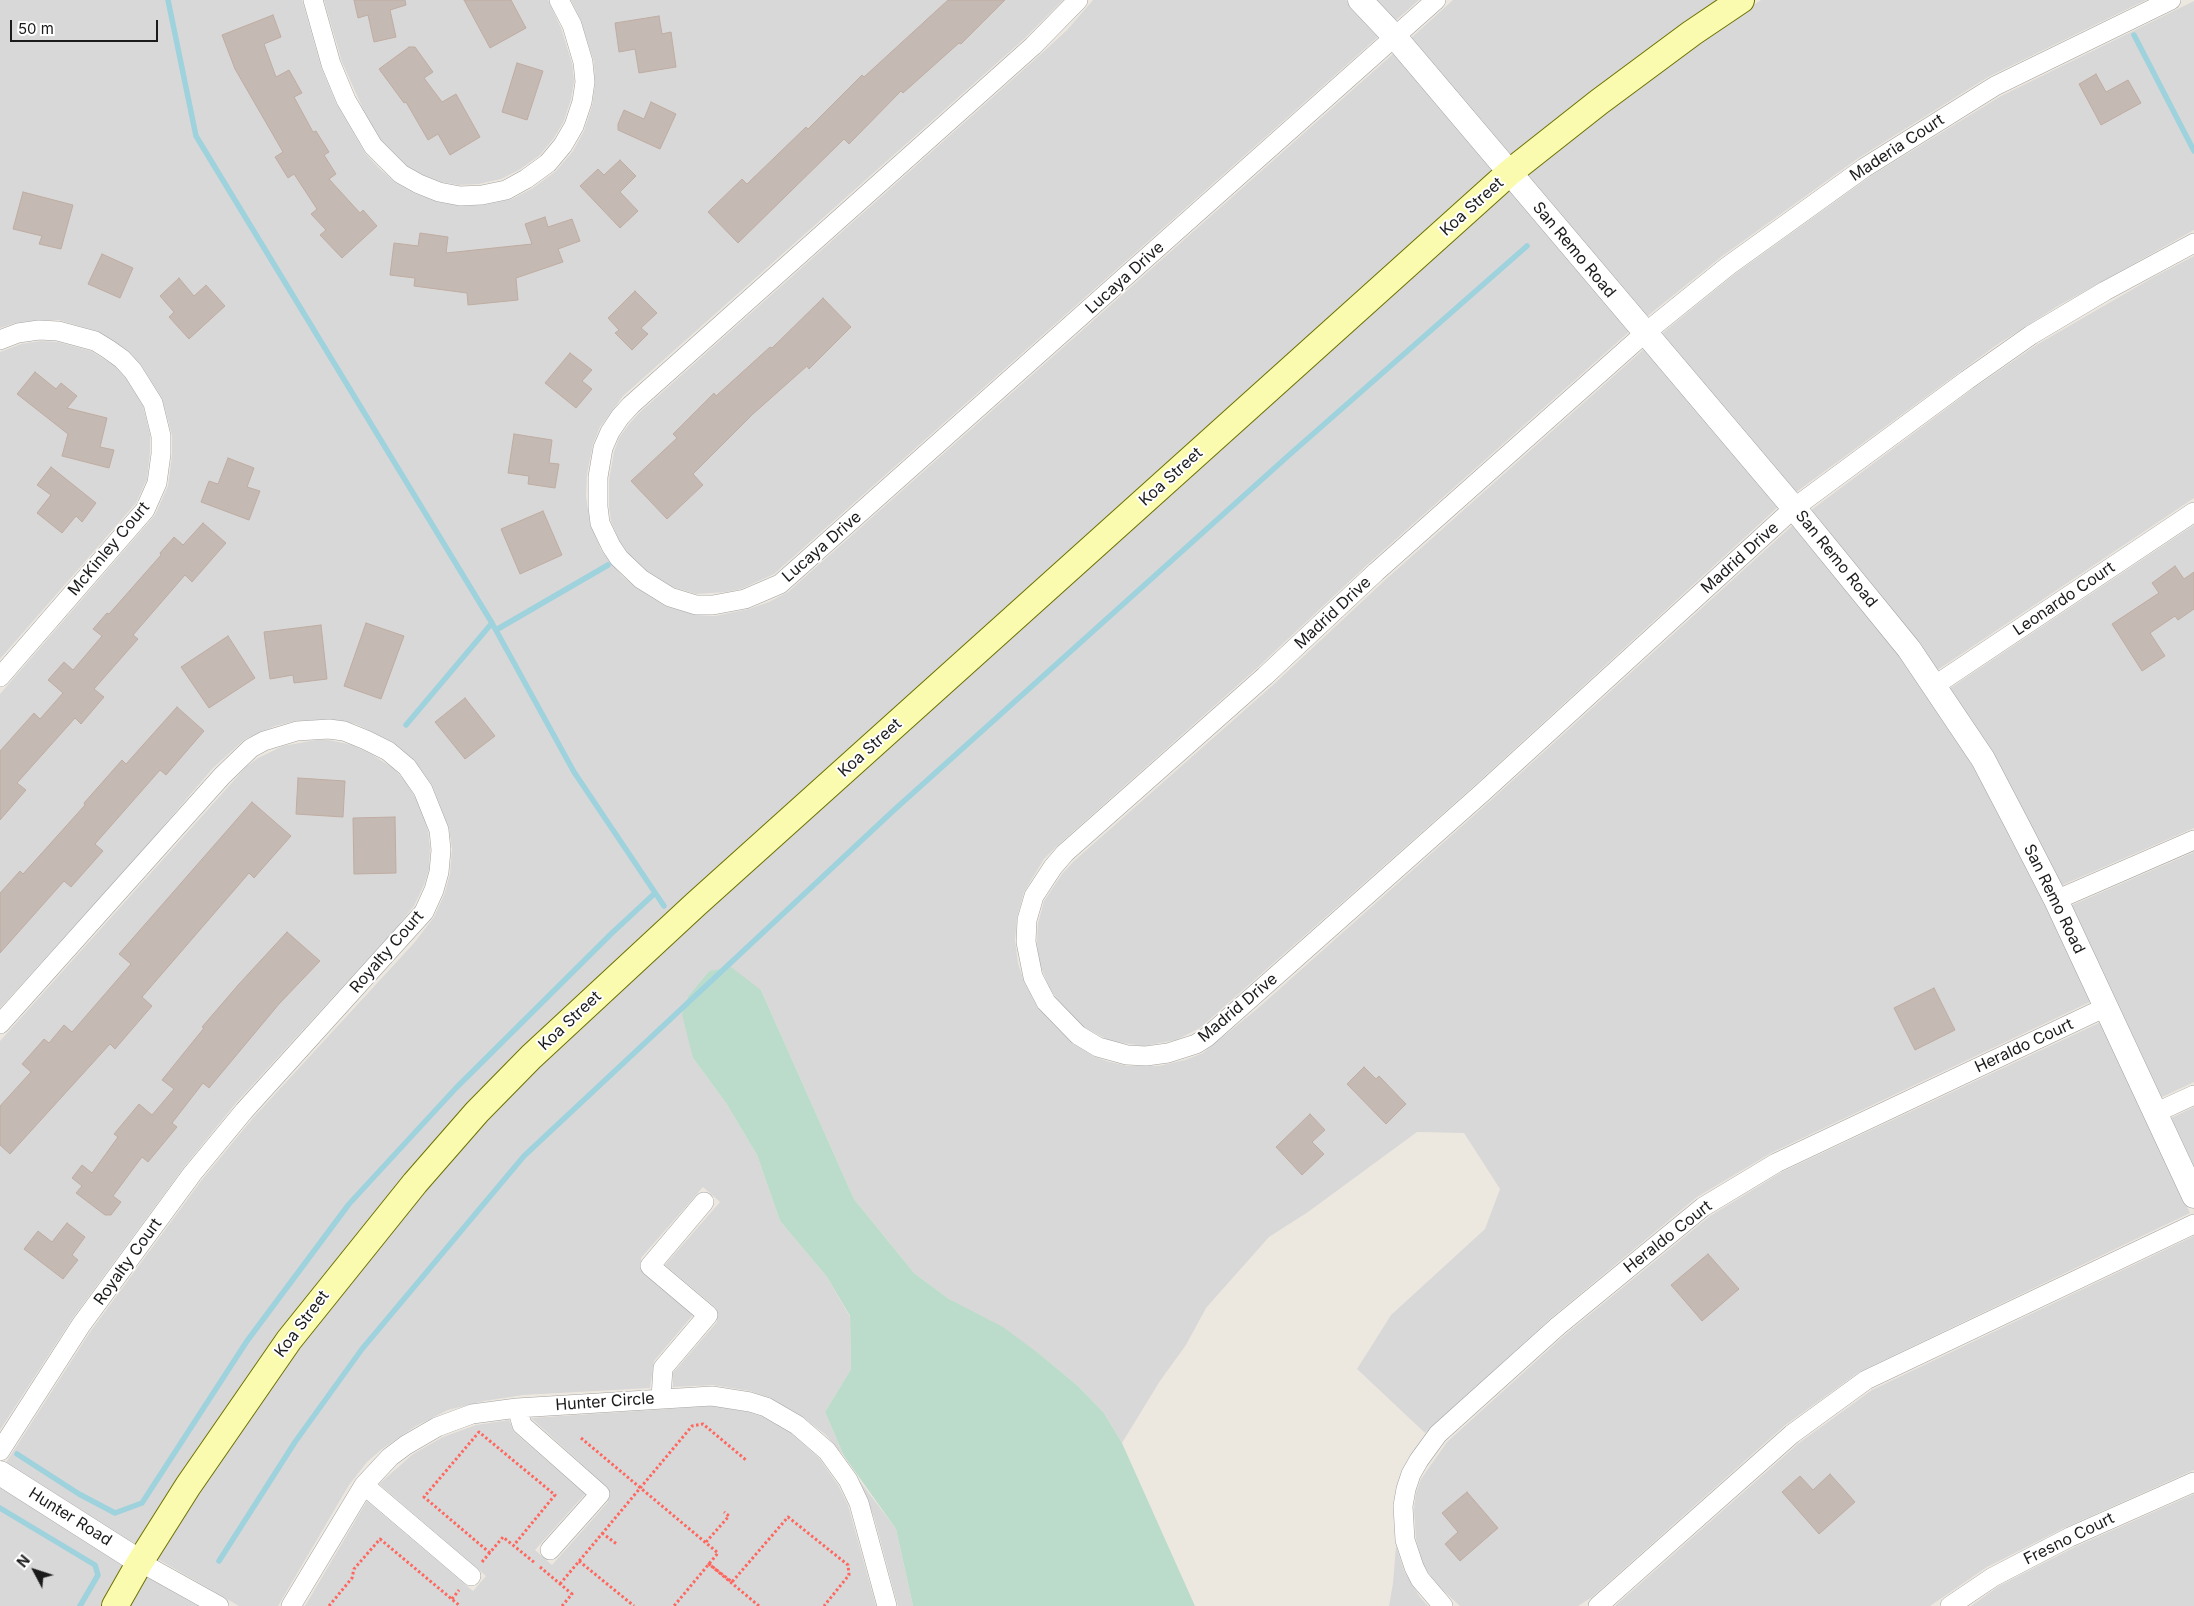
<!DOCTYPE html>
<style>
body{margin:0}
#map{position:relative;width:2194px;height:1606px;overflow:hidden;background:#ede8df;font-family:Inter,sans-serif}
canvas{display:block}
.north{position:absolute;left:10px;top:1546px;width:50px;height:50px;-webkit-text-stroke:4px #fff;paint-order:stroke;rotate:310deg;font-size:14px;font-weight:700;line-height:20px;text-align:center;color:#1b1b1b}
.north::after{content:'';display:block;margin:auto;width:18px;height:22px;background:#1b1b1b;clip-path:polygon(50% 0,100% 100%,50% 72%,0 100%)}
.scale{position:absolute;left:10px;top:20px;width:148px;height:22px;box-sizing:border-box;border:2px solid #1b1b1b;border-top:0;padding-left:6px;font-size:15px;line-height:18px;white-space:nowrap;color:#1b1b1b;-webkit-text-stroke:4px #fff;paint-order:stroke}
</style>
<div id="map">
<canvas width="2194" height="1606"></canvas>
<div class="north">N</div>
<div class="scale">50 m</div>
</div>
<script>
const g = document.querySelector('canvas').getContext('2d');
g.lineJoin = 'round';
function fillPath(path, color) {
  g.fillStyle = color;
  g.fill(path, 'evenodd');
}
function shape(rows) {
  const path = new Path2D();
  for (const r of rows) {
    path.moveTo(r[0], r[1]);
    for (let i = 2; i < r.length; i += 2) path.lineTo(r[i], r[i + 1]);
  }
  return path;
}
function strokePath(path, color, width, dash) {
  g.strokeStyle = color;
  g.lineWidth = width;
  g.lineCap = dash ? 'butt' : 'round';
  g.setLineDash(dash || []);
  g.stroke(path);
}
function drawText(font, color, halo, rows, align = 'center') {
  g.font = font + ' Inter,sans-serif';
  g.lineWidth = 4;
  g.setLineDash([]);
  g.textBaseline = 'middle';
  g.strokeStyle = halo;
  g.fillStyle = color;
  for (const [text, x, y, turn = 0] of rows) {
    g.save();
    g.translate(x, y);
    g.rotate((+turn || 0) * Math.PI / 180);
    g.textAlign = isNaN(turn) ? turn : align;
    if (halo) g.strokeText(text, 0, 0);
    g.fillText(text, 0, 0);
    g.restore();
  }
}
const residential = shape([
 [0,0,302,0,321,67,336,103,365,153,379,168,396,183,416,194,438,202,461,206,484,205,512,199,533,188,556,171,573,151,584,131,592,106,595,85,594,62,581,21,571,0,1063,0,1025,38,623,396,600,427,593,444,587,474,586,496,590,523,601,550,622,576,635,587,665,606,697,615,715,616,749,609,769,602,788,592,1394,53,1494,171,586,989,136,1547,5,1464,90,1332,201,1181,253,1118,414,943,434,917,444,895,450,874,452,849,449,828,432,785,414,760,393,742,356,724,330,719,295,721,275,726,245,739,213,768,137,857,0,1008,0,694,155,515,168,486,172,456,172,435,162,398,142,366,127,350,97,331,59,320,38,320,15,323,0,328],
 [324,0,548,0,561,28,572,63,574,81,571,99,564,121,554,138,540,155,519,170,501,179,479,184,459,185,441,182,423,175,406,166,393,154,381,141,368,120,342,62],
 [1093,0,1346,0,1379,36,774,574,741,589,726,592,696,594,673,587,647,571,627,552,620,542,611,521,609,507,609,480,614,452,619,438,629,424,639,413,1041,54,1067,30],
 [1374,0,1419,0,1394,22],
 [1453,0,1721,0,1510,158,1410,39],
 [1761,0,2146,0,1988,77,1857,159,1721,257,1645,318,1524,176,1699,42],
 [2194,1,2194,230,2056,307,1995,346,1795,493,1660,335,1735,274,1871,176,2001,96],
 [1509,189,1630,331,1368,564,1257,668,1058,845,1044,859,1024,892,1017,917,1015,940,1018,963,1023,979,1038,1008,1072,1043,1093,1056,1106,1061,1128,1066,1159,1066,1185,1060,1203,1053,1257,1009,1490,801,1794,524,1901,655,1974,764,2009,830,2092,1001,1771,1153,1697,1197,1551,1318,1425,1433,1357,1369,1391,1315,1485,1229,1500,1189,1464,1133,1417,1132,1308,1212,1269,1237,1206,1308,1186,1345,1160,1381,1122,1443,1104,1413,1078,1386,1042,1356,949,1299,914,1273,854,1199,761,990,709,971,689,995,693,1058,726,1103,757,1155,780,1221,827,1277,850,1317,851,1369,825,1412,844,1456,826,1435,803,1417,768,1397,750,1391,713,1385,673,1387,673,1373,717,1322,715,1307,665,1265,720,1202,703,1187,641,1258,643,1273,693,1315,654,1361,650,1388,523,1395,484,1401,448,1410,416,1426,382,1449,367,1462,349,1485,278,1606,239,1606,156,1558,255,1407,358,1270,486,1120,539,1066,602,1005],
 [2194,256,2194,498,1936,671,1810,511,1974,388,2038,344,2152,278],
 [41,341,58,342,91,351,115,366,125,377,143,406,150,435,150,452,147,479,136,503,0,659,0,352,21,344],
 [1644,349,1779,506,1475,785,1200,1028,1176,1040,1144,1046,1110,1041,1084,1027,1062,1005,1049,988,1039,961,1037,943,1038,923,1044,901,1062,874,1074,861,1273,685,1384,581],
 [2194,525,2194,828,2060,886,1949,689],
 [316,740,329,740,352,745,371,754,393,768,406,782,420,806,428,831,430,848,429,869,424,885,414,906,396,928,236,1103,184,1167,72,1319,0,1430,0,1041,246,767,258,758,283,746],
 [2194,852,2194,1082,2160,1098,2070,906],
 [2101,1022,2190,1213,1859,1372,1784,1426,1592,1597,1578,1606,1460,1606,1436,1584,1423,1564,1416,1539,1414,1509,1416,1493,1421,1479,1447,1442,1566,1334,1710,1216,1782,1172],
 [2194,1107,2194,1172,2169,1119],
 [2194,1236,2194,1470,2064,1528,1987,1567,1930,1606,1615,1606,1799,1443,1872,1390],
 [713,1406,748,1412,763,1417,791,1433,819,1458,838,1485,848,1505,876,1606,305,1606,367,1501,473,1591,486,1576,379,1484,413,1454,443,1437,476,1425,509,1420,515,1433,585,1494,535,1550,552,1565,608,1502,607,1487,531,1418],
 [859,1480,896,1529,913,1606,898,1606,874,1517],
 [0,1485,125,1564,102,1606,0,1606],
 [2194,1494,2194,1606,1971,1606,1999,1586,2075,1547],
 [1396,1546,1404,1571,1420,1597,1428,1606,1389,1606,1393,1583],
 [145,1576,198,1606,128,1606]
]);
const wetland = shape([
 [731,967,761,990,854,1199,914,1273,949,1299,1003,1327,1042,1356,1078,1386,1104,1413,1122,1443,1195,1606,913,1606,896,1529,844,1456,825,1412,851,1369,850,1316,827,1277,780,1221,757,1155,726,1103,693,1058,682,1015,689,995,709,971]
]);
const stream = shape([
 [168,0,196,136,492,623,574,772,664,906],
 [2134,35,2194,151],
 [496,630,608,565],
 [406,725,492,623],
 [17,1454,79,1494,115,1513,142,1503,247,1341,349,1204,456,1088,612,933,654,894],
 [0,1508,95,1565,98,1575,80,1606],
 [219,1561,295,1442,362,1349,524,1156,893,811,1288,456,1527,246]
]);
const building = shape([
 [354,0,405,0,406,5,390,10,396,37,374,42,368,15,358,18,354,0],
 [464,0,511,0,526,28,490,48,464,0],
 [948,0,1005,0,961,44,959,43,903,93,901,91,849,144,844,139,738,243,708,212,742,179,747,184,806,127,808,129,862,75,864,77,948,0],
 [273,15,281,37,264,44,276,77,289,70,302,93,294,97,313,132,316,131,329,152,324,155,336,174,329,179,360,213,363,210,377,226,342,258,320,235,326,230,311,214,317,209,294,174,288,178,275,157,283,152,235,69,222,35,273,15],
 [659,16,662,34,671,32,676,67,639,73,635,49,619,52,615,23,659,16],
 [409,47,415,47,433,72,424,78,442,102,456,94,480,137,450,155,438,134,428,140,406,102,404,103,379,69,409,47],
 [517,63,543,71,527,120,502,112,517,63],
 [2096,74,2106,92,2128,80,2141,103,2101,125,2079,84,2096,74],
 [651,102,676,114,660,149,618,130,618,124,624,110,644,119,651,102],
 [620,160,636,176,620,192,638,211,620,228,580,186,598,169,604,175,620,160],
 [23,192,73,205,61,249,39,244,42,236,13,229,23,192],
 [545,217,548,227,572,219,580,241,558,249,563,262,516,278,518,300,468,305,467,293,414,286,415,278,390,275,394,243,418,246,420,233,448,237,446,253,532,244,525,224,545,217],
 [102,254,133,268,120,298,88,284,102,254],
 [179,278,194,296,206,285,225,306,189,339,169,317,174,312,160,296,179,278],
 [635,291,657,313,641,328,648,334,632,350,615,333,619,330,608,318,635,291],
 [823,298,851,327,809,369,807,366,753,414,693,474,703,485,667,519,631,481,677,438,673,434,714,393,716,396,770,347,772,348,823,298],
 [570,353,592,370,582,381,592,389,576,408,545,383,570,353],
 [35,372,56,389,61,383,77,396,67,408,107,418,100,447,114,450,109,468,62,456,68,434,17,394,35,372],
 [514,434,552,440,549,463,559,464,555,488,528,484,529,476,508,473,514,434],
 [228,458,254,468,247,487,260,491,249,520,201,502,209,481,218,484,228,458],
 [51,467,96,503,82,522,76,516,62,533,37,513,51,495,37,485,51,467],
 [543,511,562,555,520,574,501,529,543,511],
 [203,523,226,543,192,582,185,575,133,635,138,639,94,689,104,697,81,724,75,718,17,783,26,790,0,820,0,751,34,713,40,719,63,693,48,680,64,662,73,670,102,636,93,629,107,613,109,614,161,555,160,553,174,537,183,545,203,523],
 [2175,566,2184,579,2194,572,2194,609,2178,620,2175,616,2150,633,2165,656,2142,671,2112,624,2159,593,2152,583,2175,566],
 [366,623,404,636,381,699,344,686,366,623],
 [321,625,327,679,294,683,293,675,270,679,264,632,321,625],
 [228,636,255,678,209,708,181,667,228,636],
 [465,698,495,736,465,759,435,722,465,698],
 [177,707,204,731,166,775,160,770,95,844,103,851,71,887,64,881,0,953,0,893,20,871,23,874,85,805,84,803,122,760,126,764,177,707],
 [298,778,345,781,343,817,296,814,298,778],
 [252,802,291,836,254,878,249,873,142,997,152,1006,115,1049,110,1044,10,1154,0,1145,0,1106,31,1072,22,1064,44,1039,49,1043,64,1025,72,1032,131,964,119,954,252,802],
 [395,817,396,873,354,874,353,818,395,817],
 [287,932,320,961,279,1004,209,1088,203,1083,172,1123,177,1127,148,1162,142,1157,113,1196,121,1202,111,1215,105,1215,76,1193,82,1186,72,1178,82,1165,92,1173,118,1137,114,1134,139,1104,152,1115,174,1089,162,1080,204,1028,202,1027,239,984,287,932],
 [1934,988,1955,1030,1915,1050,1894,1008,1934,988],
 [1364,1067,1376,1079,1379,1076,1406,1104,1386,1124,1347,1084,1364,1067],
 [1310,1114,1325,1130,1312,1142,1324,1154,1302,1175,1276,1147,1310,1114],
 [67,1223,85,1237,72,1255,78,1260,63,1279,24,1249,38,1231,52,1242,67,1223],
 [1708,1254,1739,1289,1702,1321,1671,1285,1708,1254],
 [1830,1474,1855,1502,1819,1534,1782,1492,1800,1476,1813,1490,1830,1474],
 [1467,1492,1498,1528,1460,1561,1445,1544,1458,1532,1442,1513,1467,1492]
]);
const path = shape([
 [581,1438,718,1553,674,1606],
 [602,1533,618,1545],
 [706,1542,729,1516,724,1512],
 [490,1553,424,1497,479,1432,555,1495,514,1545],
 [579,1561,634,1606],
 [482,1562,503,1537,535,1563],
 [540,1567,572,1594,562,1606],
 [560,1584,692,1426,703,1424,746,1460],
 [452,1599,459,1590],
 [329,1606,352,1578,354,1569,380,1539,460,1606],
 [759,1606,709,1564,732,1582,788,1517,848,1565,849,1575,824,1606]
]);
const minor = shape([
 [313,0,331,64,346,100,373,146,401,174,419,184,439,192,460,196,482,195,506,190,526,179,548,163,563,145,574,126,582,102,585,82,583,62,572,25,559,0],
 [1078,0,1033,46,631,405,620,417,610,432,603,448,598,477,598,507,600,523,611,546,619,558,641,579,670,597,696,605,713,605,745,599,780,584,1436,0],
 [2171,0,1995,86,1864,168,1728,266,1645,333,1376,572,1265,676,1065,853,1053,867,1034,896,1027,920,1026,942,1033,977,1046,1002,1078,1035,1098,1047,1127,1055,1146,1056,1168,1053,1196,1044,1207,1037,1482,793,1794,508,1967,380,2031,335,2105,291,2194,243],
 [0,340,18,333,39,330,58,331,95,341,108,349,122,359,133,371,153,403,161,436,161,454,157,483,145,510,0,677],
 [1934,686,2194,512],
 [2056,900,2194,840],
 [0,1024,222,776,251,748,264,741,297,731,329,729,344,731,366,740,388,751,407,767,423,790,439,830,441,850,439,872,434,890,424,912,244,1111,192,1174,81,1325,0,1451],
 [2155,1113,2194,1095],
 [661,1398,663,1368,708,1315,650,1266,704,1202],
 [517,1408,522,1425,600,1494,550,1550],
 [364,1485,471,1576],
 [140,1562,219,1606],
 [291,1606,364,1485,390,1457,406,1445,437,1427,472,1414,517,1408,712,1396,750,1402,766,1407,797,1425,827,1451,848,1480,859,1503,887,1606],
 [1443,1606,1420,1579,1414,1567,1405,1540,1403,1506,1406,1489,1411,1474,1419,1460,1438,1434,1558,1326,1703,1207,1776,1163,2106,1007],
 [1598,1606,1792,1434,1866,1380,2194,1224],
 [1950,1606,1993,1577,2070,1537,2194,1482]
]);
const tertiary = shape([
 [1360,0,1395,37,1794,508,1909,649,1983,759,2018,826,2056,900,2194,1196],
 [0,1473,140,1562]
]);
const secondary = shape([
 [115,1606,140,1562,188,1486,289,1340,415,1183,477,1112,531,1057,696,904,1509,173,1599,102,1692,33,1741,0]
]);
const streetNames = [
 ["Maderia Court",1897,148,-33],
 ["Koa Street",1472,207,-42],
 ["San Remo Road",1574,250,50],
 ["Lucaya Drive",1125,278,-42],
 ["Koa Street",1171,477,-42],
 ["Lucaya Drive",822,547,-41],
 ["McKinley Court",109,549,-50],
 ["Madrid Drive",1740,558,-42],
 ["San Remo Road",1836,559,51],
 ["Leonardo Court",2064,599,-34],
 ["Madrid Drive",1333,613,-43],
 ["Koa Street",870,748,-42],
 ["San Remo Road",2054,899,64],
 ["Royalty Court",387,952,-49],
 ["Madrid Drive",1238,1008,-40],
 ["Koa Street",570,1021,-43],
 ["Heraldo Court",2024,1046,-25],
 ["Heraldo Court",1668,1237,-38],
 ["Royalty Court",128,1262,-54],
 ["Koa Street",302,1324,-53],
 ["Hunter Circle",605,1402,-4],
 ["Hunter Road",70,1517,32],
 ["Fresno Court",2069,1539,-26]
];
fillPath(residential, '#d9d8d8');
fillPath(wetland, '#bcdccb');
strokePath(stream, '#9ed2dd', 5.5);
fillPath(building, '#c5b9b3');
strokePath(building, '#bfada2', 1);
strokePath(minor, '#a2a2a2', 20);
strokePath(tertiary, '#a2a2a2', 25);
strokePath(secondary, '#6c7201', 28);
strokePath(path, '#fe675f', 3, [2.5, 2.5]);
strokePath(minor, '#fff', 19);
strokePath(tertiary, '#fff', 24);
strokePath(secondary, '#fbfbaf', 26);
drawText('16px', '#1b1b1b', '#fff', streetNames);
</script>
